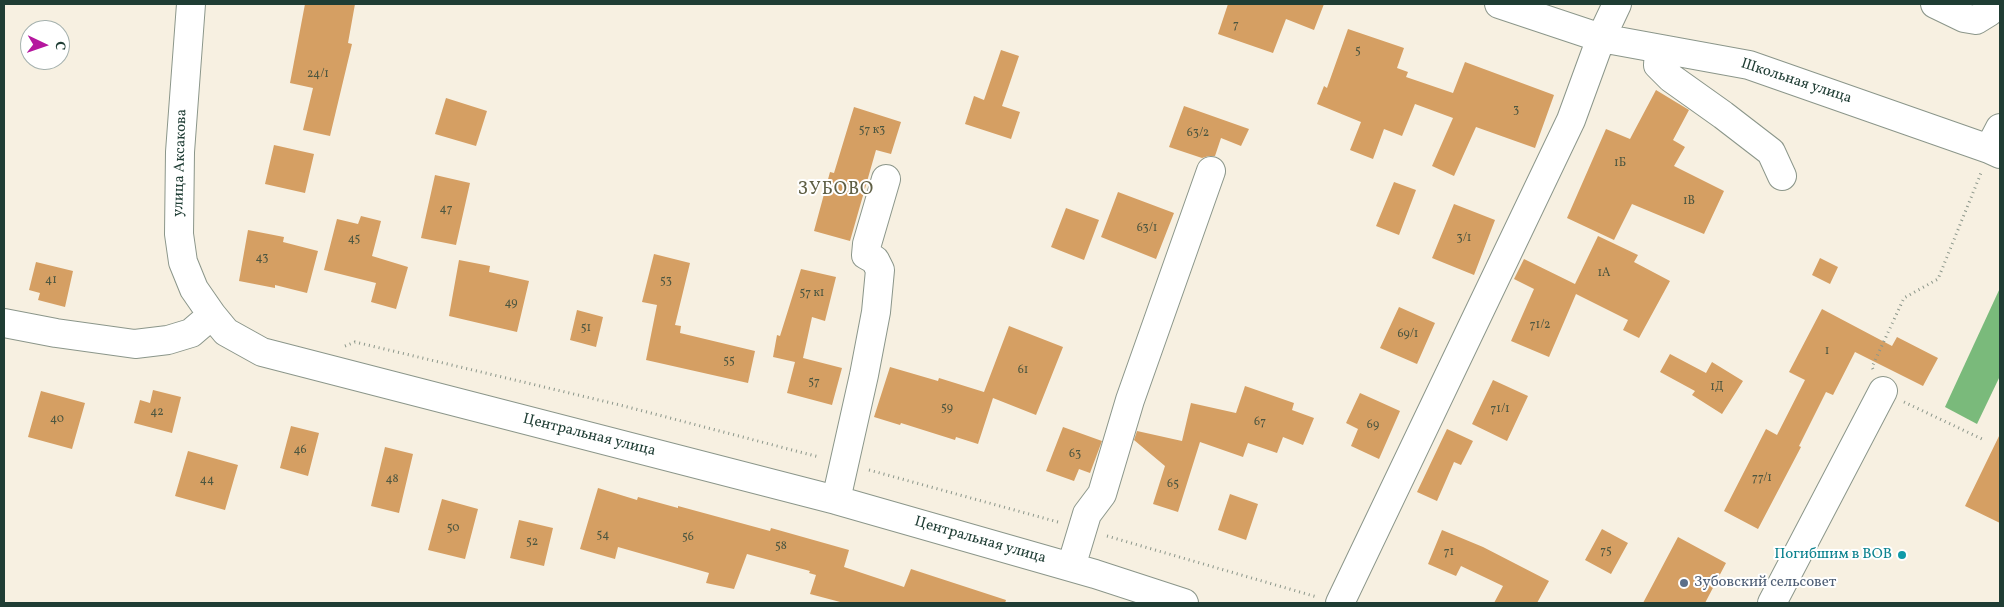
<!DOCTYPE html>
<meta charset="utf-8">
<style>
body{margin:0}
#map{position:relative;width:2004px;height:607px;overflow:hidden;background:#f7f0e1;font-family:Vollkorn,serif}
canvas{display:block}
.frame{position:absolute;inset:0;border:5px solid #1f3d34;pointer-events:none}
.north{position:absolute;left:20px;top:20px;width:50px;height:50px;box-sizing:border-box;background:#fff;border:1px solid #a5b1ae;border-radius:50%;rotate:93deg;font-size:14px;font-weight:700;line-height:20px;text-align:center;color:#1f3d34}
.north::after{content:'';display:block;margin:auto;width:18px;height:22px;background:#b5179e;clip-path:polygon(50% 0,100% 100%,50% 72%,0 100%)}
</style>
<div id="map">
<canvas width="2004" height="607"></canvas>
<div class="frame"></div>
<div class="north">С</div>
</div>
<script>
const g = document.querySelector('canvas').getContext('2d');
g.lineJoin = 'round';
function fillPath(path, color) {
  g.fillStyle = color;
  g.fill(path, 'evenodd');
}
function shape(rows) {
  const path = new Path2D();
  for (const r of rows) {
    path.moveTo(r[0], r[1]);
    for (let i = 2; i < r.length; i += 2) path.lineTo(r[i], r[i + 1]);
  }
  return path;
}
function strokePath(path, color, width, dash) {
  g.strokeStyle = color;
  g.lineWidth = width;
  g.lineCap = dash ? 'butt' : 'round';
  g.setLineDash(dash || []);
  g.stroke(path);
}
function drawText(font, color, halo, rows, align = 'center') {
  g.font = font + ' Vollkorn,serif';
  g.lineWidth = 4;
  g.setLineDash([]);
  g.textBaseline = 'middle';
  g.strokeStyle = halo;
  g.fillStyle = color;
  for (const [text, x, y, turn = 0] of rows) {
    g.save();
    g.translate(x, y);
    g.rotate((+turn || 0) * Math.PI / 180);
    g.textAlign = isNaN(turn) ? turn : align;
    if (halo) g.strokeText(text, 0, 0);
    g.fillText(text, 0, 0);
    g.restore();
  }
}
const forest = shape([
 [2000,288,2000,376,1977,424,1945,407]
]);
const building = shape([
 [305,4,355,4,348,43,352,44,330,136,303,130,313,88,290,83],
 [1228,4,1324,4,1314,30,1286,19,1273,53,1218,34],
 [1348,29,1404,48,1397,68,1408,72,1406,77,1453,93,1465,62,1554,95,1535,148,1476,127,1454,176,1432,166,1453,118,1415,104,1402,136,1384,129,1373,159,1350,150,1361,122,1317,104,1324,86,1327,88],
 [1001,50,1019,56,1002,106,1020,112,1011,139,965,124,974,96,984,100],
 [1656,90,1689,110,1673,140,1685,147,1674,166,1724,191,1704,234,1632,204,1614,240,1567,218,1606,129,1630,139],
 [446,98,487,111,476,146,435,134],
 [1184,106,1249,129,1241,146,1221,138,1215,156,1209,156,1202,158,1169,147],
 [854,107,901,122,891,154,876,150,850,241,814,231,830,172,834,173],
 [274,145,314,154,305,193,265,184],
 [435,175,470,183,456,245,421,238],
 [1394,182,1416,190,1399,235,1376,226],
 [1118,192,1174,213,1156,259,1101,237],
 [1454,204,1495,220,1474,275,1432,258],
 [1066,208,1099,220,1084,260,1051,247],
 [361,216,381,221,372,256,408,267,396,309,371,302,376,283,324,270,337,219,358,224],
 [248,230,284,237,283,242,318,251,307,293,275,285,275,288,239,281],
 [1598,236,1638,255,1634,262,1670,281,1639,338,1623,330,1628,320,1576,294,1549,357,1511,341,1534,289,1514,279,1524,259,1575,284],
 [654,254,690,263,675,325,681,326,680,333,755,351,748,383,646,360,657,305,642,302],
 [1820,258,1838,267,1830,284,1812,275],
 [459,260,490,266,489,272,529,281,517,332,449,316],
 [36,262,73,271,65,307,38,300,40,293,29,290],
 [801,269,836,277,825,321,812,317,803,358,842,368,832,405,787,393,795,362,773,357,777,335,780,336],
 [1399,307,1435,323,1417,364,1380,348],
 [1822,309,1892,346,1897,337,1938,358,1923,386,1855,352,1833,395,1826,392,1799,446,1801,447,1758,529,1724,511,1766,429,1777,435,1805,380,1789,372],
 [577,310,603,317,596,347,570,340],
 [1009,326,1063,347,1036,415,993,398,978,444,956,437,955,440,901,423,900,425,874,417,890,367,938,381,939,378,984,392],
 [1670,354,1706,373,1712,362,1743,381,1722,414,1692,395,1695,391,1660,372],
 [1493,380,1528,396,1507,441,1472,424],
 [1245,386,1294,403,1292,410,1314,418,1303,445,1283,437,1277,453,1248,443,1243,457,1200,442,1178,512,1153,504,1165,466,1134,440,1137,431,1182,441,1191,403,1236,413],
 [153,390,181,397,172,433,134,423,140,400,150,403],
 [41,391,85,403,72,449,28,437],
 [1360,393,1400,411,1379,459,1351,446,1358,429,1346,423],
 [291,426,319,433,308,476,280,468],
 [1063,427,1102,441,1090,473,1079,469,1074,481,1046,471],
 [1447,429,1473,441,1461,465,1454,462,1437,501,1417,492],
 [2000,434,2000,523,1965,506],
 [385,447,413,454,399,513,371,506],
 [188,451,238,465,225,510,175,496],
 [598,488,637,500,638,497,678,508,678,506,770,531,771,528,849,550,844,567,904,587,911,569,1006,600,1005,603,844,603,810,594,816,575,809,573,810,571,747,554,734,589,706,583,709,573,618,547,615,559,580,549],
 [1230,494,1258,504,1246,540,1218,530],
 [442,499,478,509,465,559,428,550],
 [519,520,553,528,544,566,510,558],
 [1602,529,1628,543,1611,574,1585,560],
 [1442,530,1483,547,1549,581,1537,603,1494,603,1503,586,1461,566,1456,576,1428,564],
 [1678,537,1726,563,1705,603,1643,603]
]);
const path = shape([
 [345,346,355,342,624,406,819,457],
 [1873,369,1872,367,1904,298,1938,279,1981,173],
 [1904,402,1982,439],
 [869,470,1058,522],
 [1107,536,1317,597]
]);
const minor = shape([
 [191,4,180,152,179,234,183,262,194,289,212,315,226,332,262,352,836,500,1095,574,1184,603],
 [1499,4,1601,38,1749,65,1989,149,2000,154],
 [1935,4,1964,18,1976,20,1989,12,1994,4],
 [1659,49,1658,65,1671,78,1723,115,1771,152,1782,176],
 [1989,149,2000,128],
 [4,323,56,333,135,344,168,340,191,333,212,315],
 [836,500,864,375,876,312,880,270,875,260,866,255,867,244,886,179],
 [1071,567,1087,514,1102,494,1130,400,1211,171],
 [1340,603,1571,120,1601,38,1617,4],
 [1772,603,1883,391]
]);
const markers = [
 [1902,555,5,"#0f9aa8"],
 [1684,583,5,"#5c6f8a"]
];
const numberNames = [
 ["7",1236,26],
 ["5",1358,52],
 ["24/1",318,75],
 ["3",1516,111],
 ["57 к3",872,131],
 ["63/2",1198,134],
 ["1Б",1620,164],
 ["1В",1689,202],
 ["47",446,210],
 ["63/1",1147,229],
 ["3/1",1464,239],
 ["45",354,240],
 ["43",262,259],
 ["1А",1604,274],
 ["41",51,281],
 ["53",666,282],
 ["57 к1",812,294],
 ["49",511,304],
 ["71/2",1540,326],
 ["51",586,329],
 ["69/1",1408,335],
 ["1",1827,352],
 ["55",729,362],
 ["61",1023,371],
 ["57",814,383],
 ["1Д",1717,388],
 ["59",947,409],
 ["71/1",1500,410],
 ["42",157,413],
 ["40",57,420],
 ["67",1260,423],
 ["69",1373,426],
 ["46",300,451],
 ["63",1075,455],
 ["77/1",1762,479],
 ["48",392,480],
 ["44",207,481],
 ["65",1173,485],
 ["50",453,529],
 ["54",603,536],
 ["56",688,538],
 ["52",532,543],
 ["58",781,547],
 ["75",1606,552],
 ["71",1449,553]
];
const streetNames = [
 ["Школьная улица",1796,82,18],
 ["улица Аксакова",181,163,-88],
 ["Центральная улица",589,436,14],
 ["Центральная улица",980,541,16]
];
const cultureNames = [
 ["Погибшим в ВОВ",1892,555]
];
const serviceNames = [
 ["Зубовский сельсовет",1694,583]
];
const quarterNames = [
 ["ЗУБОВО",836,191]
];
fillPath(forest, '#7aba7b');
fillPath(building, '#d59f63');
strokePath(minor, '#8b968a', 30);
strokePath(path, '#8b968a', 3, [1, 4]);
strokePath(minor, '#fff', 28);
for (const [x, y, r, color] of markers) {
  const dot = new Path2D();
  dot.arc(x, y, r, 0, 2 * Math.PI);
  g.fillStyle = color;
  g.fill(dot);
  strokePath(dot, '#fff', 2);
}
drawText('12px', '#4c5640', null, numberNames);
drawText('15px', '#1f3d34', '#fff', streetNames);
drawText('15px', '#0d838f', '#fff', cultureNames, 'right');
drawText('15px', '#4e5e75', '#fff', serviceNames, 'left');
g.letterSpacing = '1px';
drawText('18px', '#5f5f44', '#fff', quarterNames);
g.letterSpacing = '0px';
</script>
